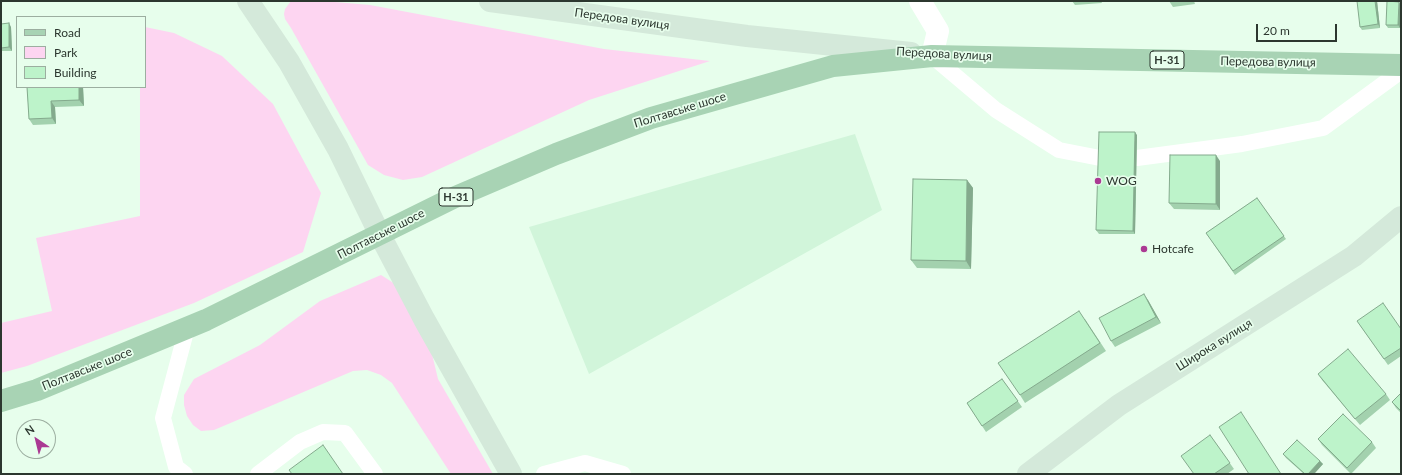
<!DOCTYPE html>
<meta charset="utf-8">
<style>
body{margin:0}
#map{position:relative;width:1402px;height:475px;overflow:hidden;background:#e7feec;font-family:Lato,sans-serif}
canvas{display:block}
.frame{position:absolute;inset:0;border:2px solid #2c372f;pointer-events:none}
.legend{position:absolute;left:16px;top:16px;width:130px;height:72px;box-sizing:border-box;background:#e7feec;border:1px solid #9caea0;margin:0;padding:5px 7px;list-style:none;font-size:12px;color:#2c372f}
.legend li{display:flex;align-items:center;gap:8px;height:20px}
.legend b{width:20px;border:1px solid #9caea0}
.north{position:absolute;left:16px;top:419px;width:40px;height:40px;box-sizing:border-box;background:#e7feec;border:1px solid #9caea0;border-radius:50%;rotate:325deg;font-size:11px;font-weight:700;line-height:16px;text-align:center;color:#2c372f}
.north::after{content:'';display:block;margin:auto;width:14px;height:18px;background:#ab3993;clip-path:polygon(50% 0,100% 100%,50% 72%,0 100%)}
.scale{position:absolute;left:1256px;top:24px;width:81px;height:18px;box-sizing:border-box;border:2px solid #2c372f;border-top:0;padding-left:5px;font-size:12px;line-height:14px;white-space:nowrap;color:#2c372f;-webkit-text-stroke:3px #e7feec;paint-order:stroke}
</style>
<div id="map">
<canvas width="1402" height="475"></canvas>
<div class="frame"></div>
<ul class="legend">
<li><b style="height:5px;background:#a8d3b4"></b>Road</li>
<li><b style="height:11px;background:#fdd5f1"></b>Park</li>
<li><b style="height:11px;background:#bdf3ca"></b>Building</li>
</ul>
<div class="north">N</div>
<div class="scale">20 m</div>
</div>
<script>
const g = document.querySelector('canvas').getContext('2d');
g.lineJoin = 'round';
function fillPath(path, color) {
  g.fillStyle = color;
  g.fill(path, 'evenodd');
}
function shape(rows) {
  const path = new Path2D();
  for (const r of rows) {
    path.moveTo(r[0], r[1]);
    for (let i = 2; i < r.length; i += 2) path.lineTo(r[i], r[i + 1]);
  }
  return path;
}
function strokePath(path, color, width, dash) {
  g.strokeStyle = color;
  g.lineWidth = width;
  g.lineCap = dash ? 'butt' : 'round';
  g.setLineDash(dash || []);
  g.stroke(path);
}
function drawText(font, color, halo, rows, align = 'center') {
  g.font = font + ' Lato,sans-serif';
  g.lineWidth = 3.5;
  g.setLineDash([]);
  g.textBaseline = 'middle';
  g.strokeStyle = halo;
  g.fillStyle = color;
  for (const [text, x, y, turn = 0] of rows) {
    g.save();
    g.translate(x, y);
    g.rotate((+turn || 0) * Math.PI / 180);
    g.textAlign = isNaN(turn) ? turn : align;
    if (halo) g.strokeText(text, 0, 0);
    g.fillText(text, 0, 0);
    g.restore();
  }
}
const built = shape([
 [855,134,882,210,589,374,529,227]
]);
const green = shape([
 [291,1,323,1,370,5,604,49,710,61,589,100,422,177,403,180,384,175,368,165,291,28,285,19,284,14,285,9],
 [145,27,174,33,222,56,273,104,321,193,303,252,194,303,27,366,1,373,1,323,52,311,36,238,140,216,140,87,145,87],
 [381,275,403,289,424,321,438,379,493,474,451,474,392,383,381,375,367,370,353,371,214,430,201,431,193,425,187,416,184,405,184,395,194,379,260,345,320,301]
]);
const lane = shape([
 [932,56,996,110,1059,150,1100,158],
 [1137,158,1242,144,1323,128,1401,71],
 [185,474,176,467,163,418,187,328],
 [258,474,300,442,323,432,345,433,375,474],
 [544,474,585,463,623,474]
]);
const street = shape([
 [920,1,938,31,932,56]
]);
const secondary = shape([
 [248,1,289,62,338,149,380,235,424,319,511,474],
 [490,1,747,36,911,53],
 [1028,474,1119,405,1354,256,1401,217]
]);
const primary = shape([
 [1,401,37,390,206,320,453,198,556,154,651,118,833,66,932,56,1401,65]
]);
const wall = shape([
 [1072,1,1101,1,1102,3,1075,5],
 [1169,1,1194,1,1195,4,1173,7],
 [1377,1,1380,28,1362,30,1360,27],
 [1401,5,1400,28,1388,28,1386,25],
 [1,24,11,27,12,51,1,51],
 [27,87,83,87,84,106,55,107,56,124,33,125,29,119],
 [1137,135,1135,234,1099,234,1096,230],
 [1220,161,1220,210,1174,209,1169,203],
 [967,180,973,188,971,269,917,268,911,260],
 [1257,198,1286,239,1235,275,1206,233],
 [1148,300,1161,323,1115,347,1111,341],
 [1085,319,1106,351,1025,403,1020,395],
 [1357,321,1401,329,1401,356,1388,365],
 [1318,374,1386,394,1390,400,1360,425,1322,380],
 [1002,379,1022,407,986,432,967,403],
 [1401,393,1401,413,1396,408,1392,402],
 [1210,435,1234,469,1227,474,1194,474],
 [1318,439,1372,442,1376,448,1351,474,1322,445],
 [1283,454,1320,461,1323,464,1314,474,1304,474,1286,458]
]);
const shadedWall = shape([
 [1375,1,1377,1,1380,28,1378,24],
 [1399,2,1401,5,1400,28,1398,25],
 [9,23,11,27,12,51,9,47],
 [79,87,83,87,84,106,79,100],
 [51,101,55,107,56,124,52,118],
 [1135,132,1137,135,1135,234,1133,231],
 [1216,155,1220,161,1220,210,1216,204],
 [967,180,973,188,971,269,966,261],
 [1144,294,1148,300,1161,323,1156,317],
 [1320,461,1323,464,1314,474,1308,474]
]);
const building = shape([
 [1357,1,1375,1,1378,24,1360,27,1357,1],
 [1387,1,1399,2,1398,25,1386,25,1387,1],
 [9,23,9,47,1,48,1,24,9,23],
 [27,87,79,87,79,100,51,101,52,118,29,119,27,87],
 [1099,132,1135,132,1133,231,1096,230,1099,132],
 [1170,155,1216,155,1216,204,1169,203,1170,155],
 [913,179,967,180,966,261,911,260,913,179],
 [1257,198,1284,236,1233,271,1206,233,1257,198],
 [1144,294,1156,317,1111,341,1099,318,1144,294],
 [1383,303,1401,329,1401,348,1384,359,1357,321,1383,303],
 [1079,311,1100,343,1020,395,998,363,1079,311],
 [1348,349,1386,394,1355,419,1318,374,1348,349],
 [1002,379,1018,401,982,426,967,403,1002,379],
 [1401,393,1401,411,1392,402,1401,393],
 [1241,412,1281,474,1249,474,1219,427,1241,412],
 [1343,414,1372,442,1347,468,1318,439,1343,414],
 [1210,435,1230,463,1214,474,1194,474,1181,456,1210,435],
 [1297,440,1320,461,1308,474,1305,474,1283,454,1297,440],
 [323,445,343,474,292,474,289,470,323,445]
]);
const markers = [
 [1098,181,4,"#ab3993"],
 [1144,249,4,"#ab3993"]
];
const shields = [
 [1167,60,34],
 [456,197,34]
];
const shieldNames = [
 ["Н-31",1167,60],
 ["Н-31",456,197]
];
const streetNames = [
 ["Передова вулиця",622,19,8],
 ["Передова вулиця",944,54,3],
 ["Передова вулиця",1268,62,1],
 ["Полтавське шосе",680,110,-17],
 ["Полтавське шосе",381,234,-27],
 ["Широка вулиця",1214,345,-32],
 ["Полтавське шосе",87,369,-22]
];
const poiNames = [
 ["WOG",1106,181],
 ["Hotcafe",1152,249]
];
fillPath(built, '#d1f5da');
fillPath(green, '#fdd5f1');
strokePath(lane, '#fff', 16);
strokePath(street, '#fff', 22);
strokePath(secondary, '#d4e9da', 22);
strokePath(primary, '#a8d3b4', 22);
fillPath(wall, '#a3d1ae');
fillPath(shadedWall, '#84aa8d');
fillPath(building, '#bdf3ca');
strokePath(building, '#84aa8d', 1);
for (const [x, y, r, color] of markers) {
  const dot = new Path2D();
  dot.arc(x, y, r, 0, 2 * Math.PI);
  g.fillStyle = color;
  g.fill(dot);
  strokePath(dot, '#e7feec', 1.5);
}
for (const [x, y, w] of shields) {
  const box = new Path2D();
  box.roundRect(x - w / 2, y - 9, w, 18, 3);
  g.fillStyle = '#e7feec';
  g.fill(box);
  strokePath(box, '#2c372f', 1);
}
drawText('bold 11px', '#2c372f', null, shieldNames);
drawText('12px', '#2c372f', '#e7feec', streetNames);
drawText('12px', '#2c372f', '#e7feec', poiNames, 'left');
</script>
